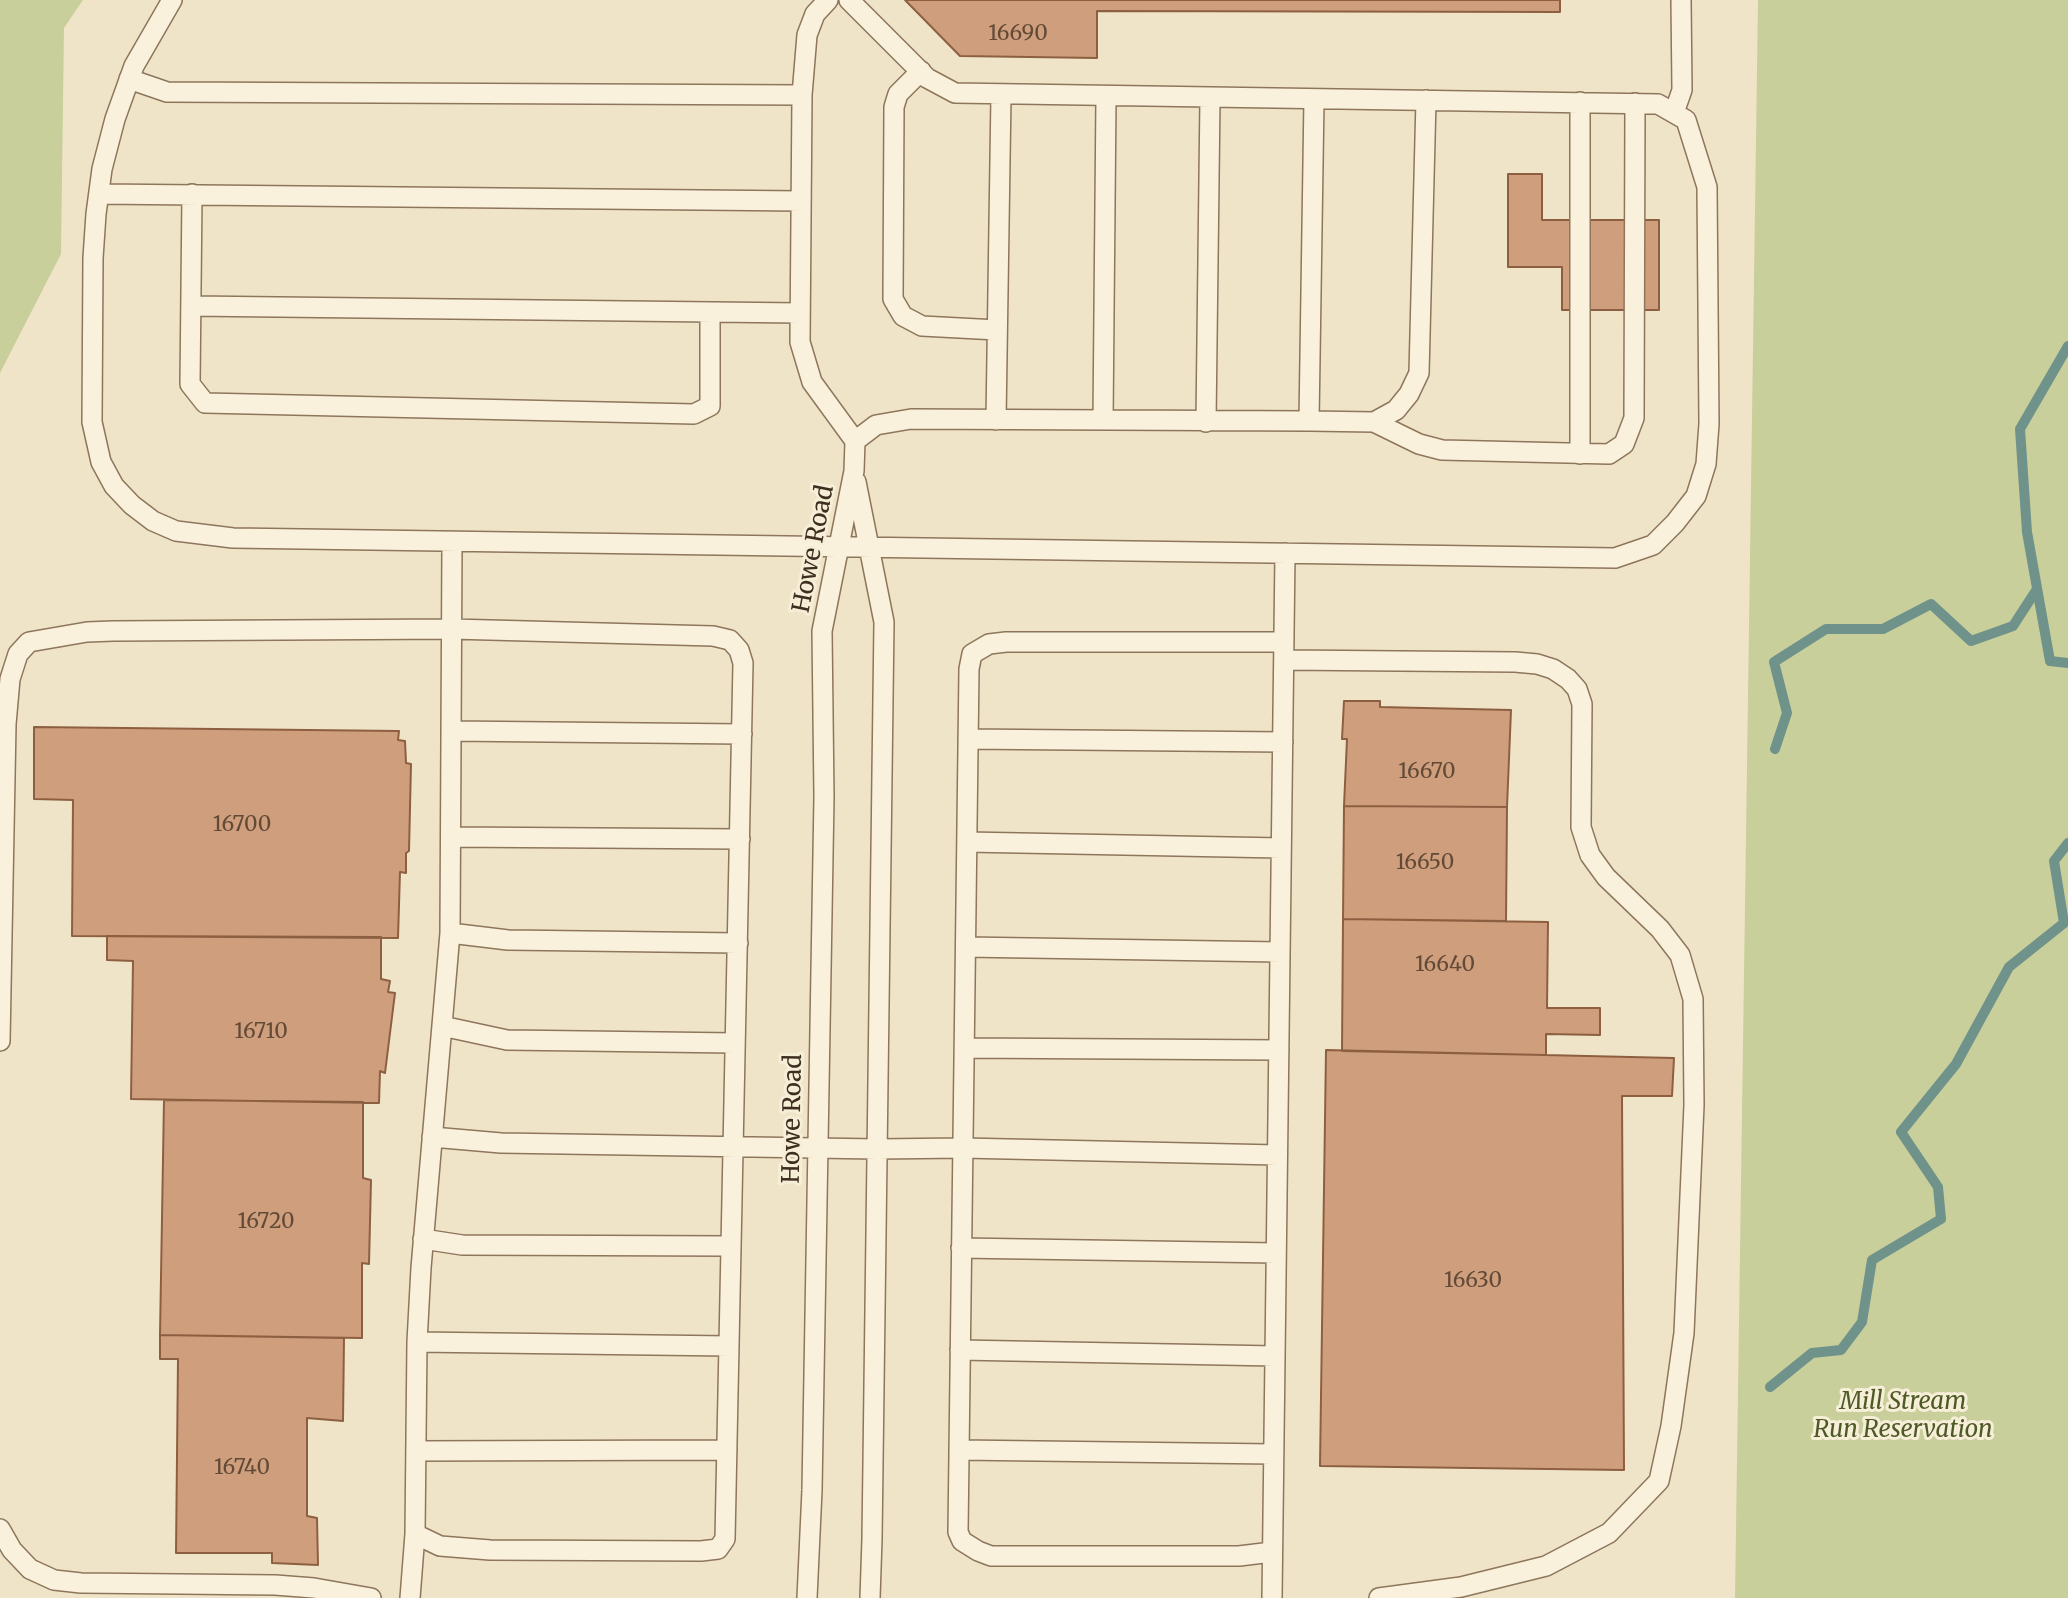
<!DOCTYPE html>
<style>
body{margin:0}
canvas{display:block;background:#f0e4c8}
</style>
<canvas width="2068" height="1598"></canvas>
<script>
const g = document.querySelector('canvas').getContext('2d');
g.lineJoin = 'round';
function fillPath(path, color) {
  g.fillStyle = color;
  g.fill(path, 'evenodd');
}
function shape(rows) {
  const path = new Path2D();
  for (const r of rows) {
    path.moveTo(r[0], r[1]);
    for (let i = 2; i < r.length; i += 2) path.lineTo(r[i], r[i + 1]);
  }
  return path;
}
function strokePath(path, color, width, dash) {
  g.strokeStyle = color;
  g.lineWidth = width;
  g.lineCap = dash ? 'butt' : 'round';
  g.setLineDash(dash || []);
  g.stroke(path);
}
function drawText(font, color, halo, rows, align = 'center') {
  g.font = font + ' Merriweather,serif';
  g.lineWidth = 6;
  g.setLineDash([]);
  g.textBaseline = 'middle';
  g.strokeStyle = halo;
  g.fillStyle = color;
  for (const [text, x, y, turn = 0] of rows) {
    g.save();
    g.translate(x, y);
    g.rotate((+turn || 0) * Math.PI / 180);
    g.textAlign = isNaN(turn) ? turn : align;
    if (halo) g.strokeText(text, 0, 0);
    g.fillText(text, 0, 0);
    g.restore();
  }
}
const green = shape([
 [0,0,83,0,64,28,61,254,0,373],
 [1758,0,2068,0,2068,1598,1735,1598]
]);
const stream = shape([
 [2068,346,2020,429,2027,532,2050,661,2068,663],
 [1775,749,1787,713,1774,662,1826,629,1883,629,1931,604,1971,641,2013,626,2037,589],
 [1770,1387,1812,1353,1841,1350,1862,1322,1872,1260,1941,1219,1938,1187,1901,1132,1956,1064,2009,967,2064,923,2054,861,2068,843]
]);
const building = shape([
 [905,0,1560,0,1560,12,1097,11,1097,58,960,56,905,0],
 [1508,174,1542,174,1542,220,1659,220,1659,310,1562,310,1562,267,1508,267,1508,174],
 [1344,701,1380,701,1380,707,1511,710,1507,807,1344,806,1347,739,1342,739,1344,701],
 [34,727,399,731,398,740,405,741,406,763,411,764,409,851,406,853,406,873,400,872,398,938,72,936,73,800,34,799,34,727],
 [1344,806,1507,807,1506,921,1343,919,1344,806],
 [1343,919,1548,922,1547,1008,1600,1008,1600,1035,1546,1034,1546,1055,1342,1051,1343,919],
 [107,936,381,937,381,979,390,981,388,992,395,993,385,1073,380,1071,379,1103,131,1099,133,961,107,960,107,936],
 [1326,1050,1674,1058,1672,1096,1622,1096,1624,1470,1320,1466,1326,1050],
 [164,1100,363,1102,363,1178,371,1180,369,1264,362,1263,362,1338,160,1335,164,1100],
 [160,1335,344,1338,343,1421,307,1418,307,1516,317,1518,318,1565,272,1563,272,1553,176,1553,178,1359,160,1359,160,1335]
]);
const service = shape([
 [172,0,134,66,115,119,102,169,96,214,93,258,92,422,101,462,114,486,132,505,153,521,176,531,233,538,1615,558,1653,545,1675,523,1696,496,1706,464,1709,424,1707,187,1686,120,1658,104,955,93,927,78,849,0],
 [828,0,815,14,807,35,802,95,800,342,812,382,855,441],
 [921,71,898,94,894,107,893,299,903,316,922,326,997,330],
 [129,79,167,92,802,95],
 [1580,102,1580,454],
 [1674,113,1682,90,1681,0],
 [99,194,801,201],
 [192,194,190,384,205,403,694,414,710,406,710,312],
 [191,306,800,313],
 [996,420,1001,95],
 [1103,420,1106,97],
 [1309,421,1314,99],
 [1206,422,1210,98],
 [1374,422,1396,410,1409,394,1419,373,1426,100],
 [856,482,884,622,872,1539,870,1598],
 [1284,660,1515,662,1537,664,1553,669,1568,679,1577,689,1582,704,1581,827,1590,855,1606,877,1660,929,1680,955,1693,999,1694,1105,1684,1333,1671,1426,1659,1481,1609,1533,1546,1566,1461,1587,1379,1598],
 [451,731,742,734],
 [968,739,1283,742],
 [451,837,740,839],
 [967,842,1281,848],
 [450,933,508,940,738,943],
 [966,947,1280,952],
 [442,1026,507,1040,735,1043],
 [0,1041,6,724,10,679,18,654,29,642,87,632,113,631,452,629,713,636,730,640,739,650,743,663,725,1539,718,1549,701,1551,490,1550,440,1546,415,1534],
 [965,1048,1279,1050],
 [432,1137,501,1143,877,1149,963,1148,1277,1155],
 [423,1239,462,1245,731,1246],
 [961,1248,1276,1253],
 [417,1342,729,1346],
 [960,1350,1275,1356],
 [959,1450,1273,1454],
 [416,1451,727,1450],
 [0,1529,12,1550,30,1569,54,1580,81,1583,275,1585,314,1588,371,1598],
 [1272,1552,1239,1556,991,1556,978,1551,962,1541,958,1532,969,669,972,654,989,644,1006,642,1284,642],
 [410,1598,415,1534,417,1342,421,1268,450,933,452,542],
 [807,1598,812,1490,824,797,822,631,854,471,855,441,876,425,911,419,1309,421,1374,422,1419,444,1442,450,1609,454,1624,444,1634,418,1635,103],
 [1272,1598,1285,553]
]);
const numberNames = [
 ["16690",1018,34],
 ["16670",1427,772],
 ["16700",242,825],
 ["16650",1425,863],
 ["16640",1445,965],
 ["16710",261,1032],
 ["16720",266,1222],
 ["16630",1473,1281],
 ["16740",242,1468]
];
const streetNames = [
 ["Howe Road",814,549,-79],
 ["Howe Road",793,1119,-89]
];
const parkNames = [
 ["Mill Stream",1903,1402],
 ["Run Reservation",1903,1430]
];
fillPath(green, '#c9cf9b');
strokePath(stream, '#6f938a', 10);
fillPath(building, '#cf9f7d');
strokePath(building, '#8d5f41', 2);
strokePath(service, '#8d765c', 22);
strokePath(service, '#faf1dc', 19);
drawText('21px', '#624a37', null, numberNames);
drawText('24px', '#3d2e20', '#f7eed8', streetNames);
drawText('italic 24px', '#4d5a26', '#f7eed8', parkNames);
</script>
